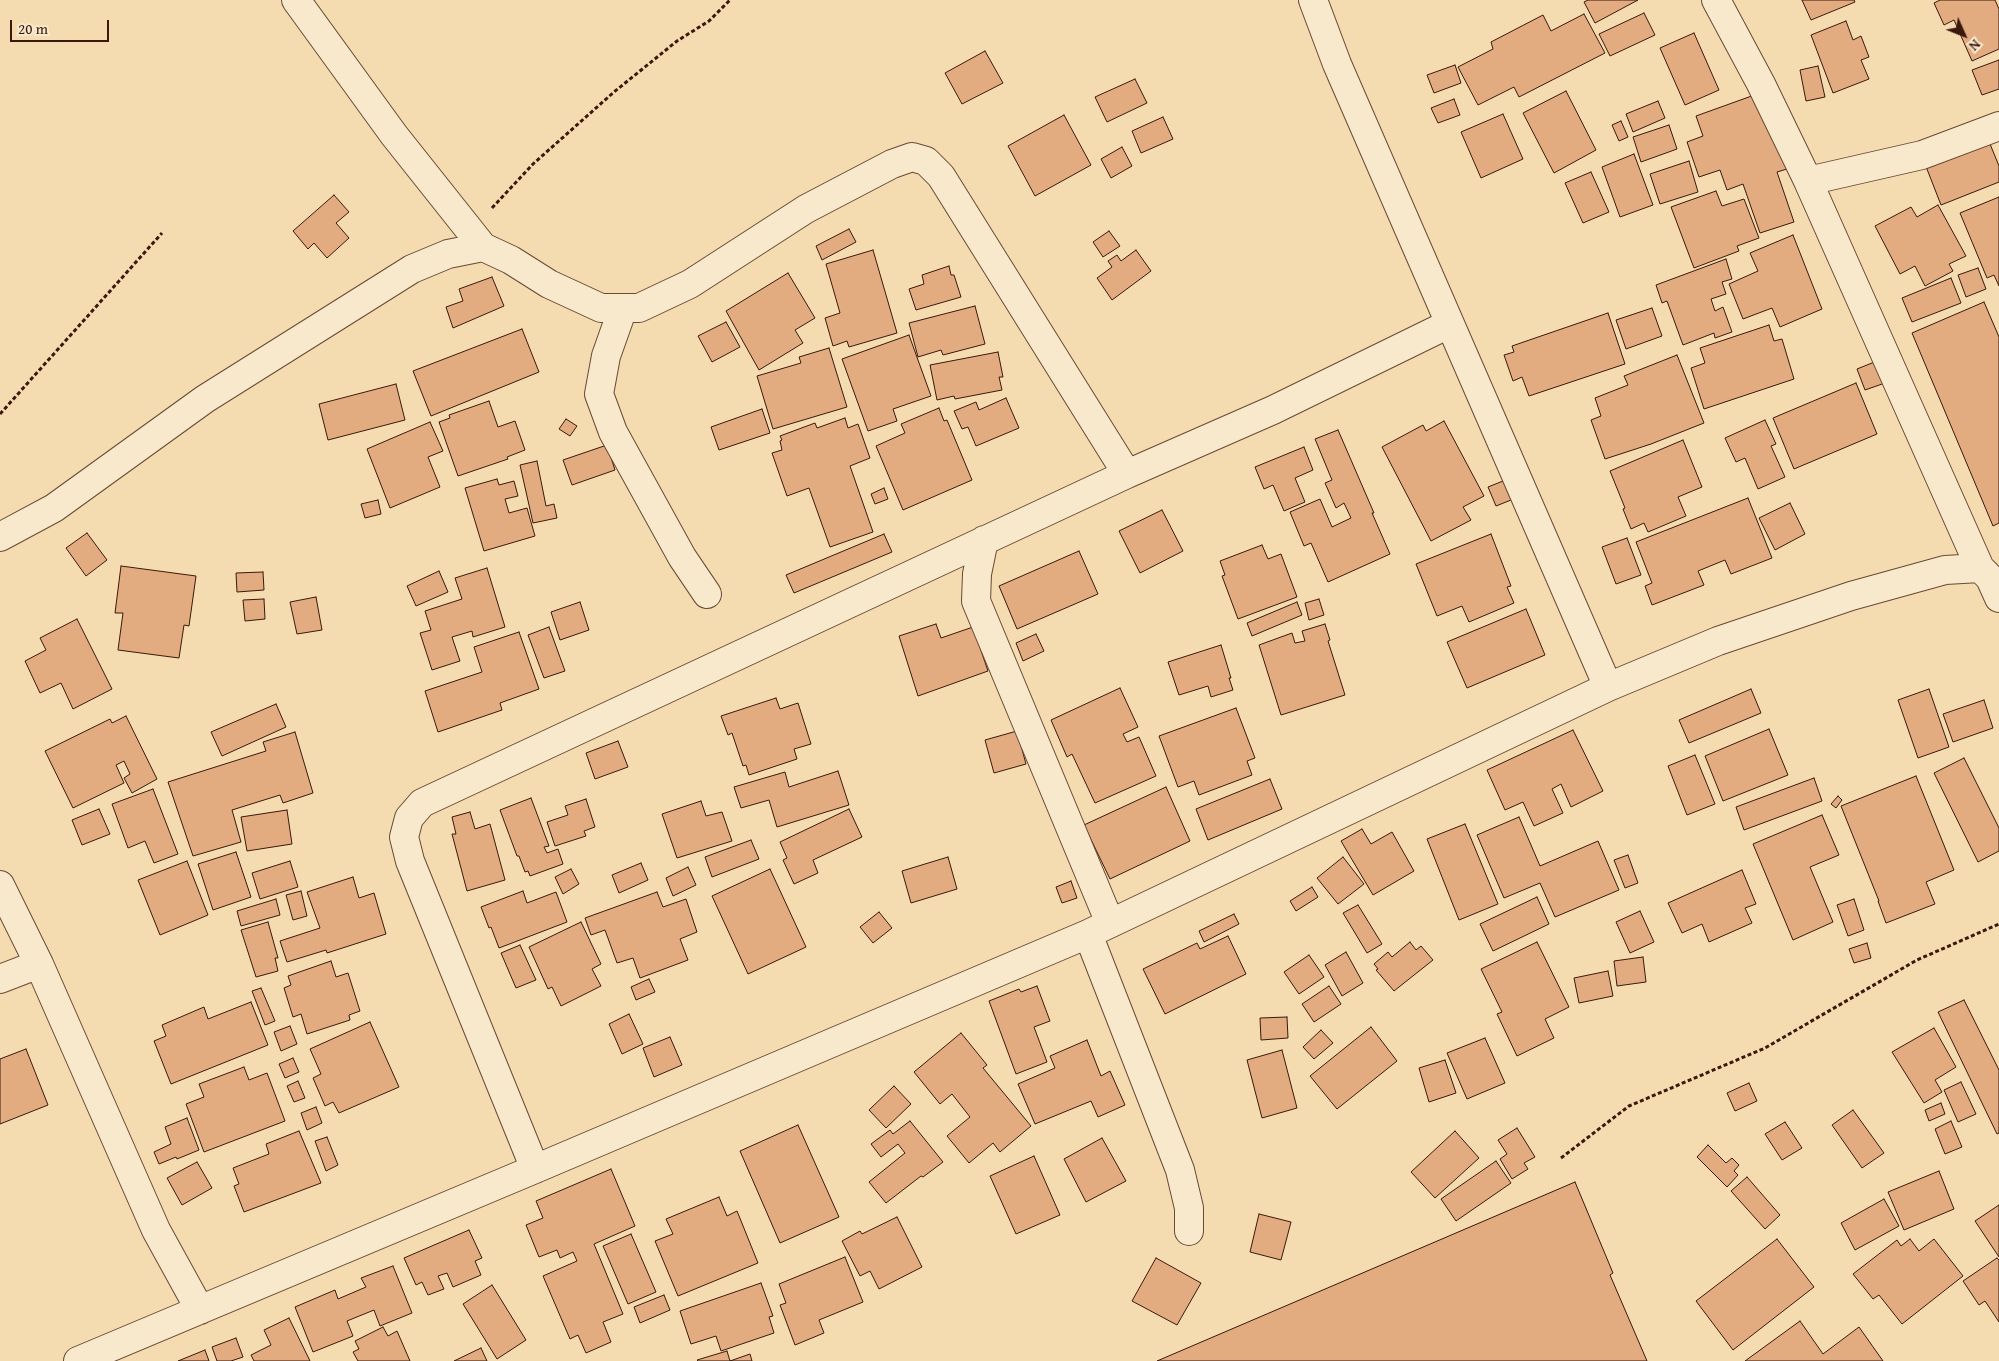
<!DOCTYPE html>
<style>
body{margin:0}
#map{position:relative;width:1999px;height:1361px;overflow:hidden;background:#f4dbb0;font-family:"Gentium Book Plus",serif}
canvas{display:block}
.north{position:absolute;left:1939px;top:10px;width:50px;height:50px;-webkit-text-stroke:4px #f8e8cc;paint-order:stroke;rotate:134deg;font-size:14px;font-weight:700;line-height:20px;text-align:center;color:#3a190c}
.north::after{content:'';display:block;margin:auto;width:18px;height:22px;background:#3a190c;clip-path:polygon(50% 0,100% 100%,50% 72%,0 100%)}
.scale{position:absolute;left:10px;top:20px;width:99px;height:22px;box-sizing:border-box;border:2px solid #3a190c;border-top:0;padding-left:6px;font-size:15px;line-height:18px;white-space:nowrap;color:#3a190c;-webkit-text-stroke:4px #f8e8cc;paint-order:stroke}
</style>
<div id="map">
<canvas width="1999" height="1361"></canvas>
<div class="north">N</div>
<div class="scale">20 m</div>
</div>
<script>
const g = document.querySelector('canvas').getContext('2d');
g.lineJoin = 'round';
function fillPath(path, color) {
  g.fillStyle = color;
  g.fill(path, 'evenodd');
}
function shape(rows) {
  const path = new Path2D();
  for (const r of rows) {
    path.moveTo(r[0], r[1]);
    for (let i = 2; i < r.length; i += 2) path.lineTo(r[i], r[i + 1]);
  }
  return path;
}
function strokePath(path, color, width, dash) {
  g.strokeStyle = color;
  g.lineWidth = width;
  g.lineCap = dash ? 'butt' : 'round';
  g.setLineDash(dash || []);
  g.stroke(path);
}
const building = shape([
 [1588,0,1638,0,1595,23,1584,2,1588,0],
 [1802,0,1854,0,1855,2,1811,20,1802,0],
 [1940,0,1995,0,1999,9,1999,49,1972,61,1954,20,1944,25,1934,3,1940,0],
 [1644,13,1655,35,1610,56,1599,34,1644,13],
 [1584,14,1605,53,1519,97,1514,87,1478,105,1458,67,1493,49,1491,42,1543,15,1551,31,1584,14],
 [1846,21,1853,40,1861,36,1869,57,1861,60,1869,79,1833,93,1811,35,1846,21],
 [1694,33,1719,90,1685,105,1660,48,1694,33],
 [985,51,1003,83,962,104,945,73,985,51],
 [1999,60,1999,89,1982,95,1972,70,1999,60],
 [1455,65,1461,83,1434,93,1427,75,1455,65],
 [1818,66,1825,97,1806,101,1800,70,1818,66],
 [1135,79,1147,103,1107,122,1095,97,1135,79],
 [1566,91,1596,150,1554,173,1523,113,1566,91],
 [1760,93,1787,169,1777,172,1794,222,1760,233,1743,184,1727,190,1720,170,1699,177,1687,142,1703,136,1696,116,1760,93],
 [1454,99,1460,115,1438,123,1431,108,1454,99],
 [1658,101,1665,118,1633,132,1626,114,1658,101],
 [1503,114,1523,159,1481,178,1461,132,1503,114],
 [1064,115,1091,165,1035,196,1008,146,1064,115],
 [1163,117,1173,139,1141,153,1132,131,1163,117],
 [1621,121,1628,137,1619,141,1612,125,1621,121],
 [1669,125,1677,149,1641,162,1633,137,1669,125],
 [1988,139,1999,166,1999,182,1941,205,1925,164,1988,139],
 [1122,147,1132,166,1111,178,1101,159,1122,147],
 [1634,154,1653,205,1620,217,1602,167,1634,154],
 [1689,161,1698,192,1660,204,1650,174,1689,161],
 [1591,172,1609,212,1583,223,1565,183,1591,172],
 [1716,191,1722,206,1744,199,1759,238,1737,246,1739,251,1694,268,1671,207,1716,191],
 [334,195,349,212,336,223,349,238,327,258,314,243,308,249,293,231,334,195],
 [1999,197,1999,286,1994,275,1987,278,1960,213,1999,197],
 [1938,205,1966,256,1949,264,1953,271,1925,286,1915,266,1900,274,1875,226,1911,207,1917,217,1938,205],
 [849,229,856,242,822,260,816,246,849,229],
 [1109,231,1120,246,1103,257,1093,242,1109,231],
 [1793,235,1822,309,1780,327,1772,308,1743,319,1729,284,1758,271,1750,253,1793,235],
 [873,250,897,333,849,347,847,341,833,346,825,318,840,313,826,264,873,250],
 [1136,250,1151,271,1112,300,1097,278,1112,267,1108,261,1117,255,1121,261,1136,250],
 [1726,259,1732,279,1722,282,1726,294,1711,299,1715,311,1723,307,1732,332,1715,338,1714,333,1683,345,1667,301,1662,303,1656,285,1726,259],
 [949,266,951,275,954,275,961,297,916,310,909,289,924,284,922,275,949,266],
 [1978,268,1986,289,1966,297,1958,275,1978,268],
 [788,273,815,318,795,330,803,343,759,370,726,311,788,273],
 [492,277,504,306,453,328,446,307,463,301,459,289,492,277],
 [1951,278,1961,303,1912,322,1902,298,1951,278],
 [1984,302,1999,337,1999,523,1993,526,1912,333,1984,302],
 [975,306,985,344,943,355,941,350,918,357,909,323,975,306],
 [1652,308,1662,336,1626,349,1616,320,1652,308],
 [1608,313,1625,364,1529,396,1522,377,1513,381,1504,355,1514,352,1512,346,1608,313],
 [726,322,740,347,712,362,698,336,726,322],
 [1769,325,1774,341,1782,339,1794,379,1704,409,1691,368,1705,363,1700,348,1769,325],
 [522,329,539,372,431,416,413,371,522,329],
 [909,335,931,396,893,409,897,421,868,431,842,359,909,335],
 [829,348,847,407,773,429,757,376,801,363,799,357,829,348],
 [998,352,1003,377,999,377,1002,390,955,399,954,396,937,400,930,365,998,352],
 [1677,355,1704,423,1651,444,1605,459,1591,420,1601,416,1595,398,1628,385,1624,376,1677,355],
 [1877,361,1885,383,1865,390,1857,369,1877,361],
 [1856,383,1877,434,1794,469,1773,418,1856,383],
 [396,384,405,420,328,440,319,404,396,384],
 [1006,398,1019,428,976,446,968,427,962,429,954,411,976,402,979,410,1006,398],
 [489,401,498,427,515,421,525,450,507,457,508,459,458,476,439,422,450,418,449,415,489,401],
 [939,408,944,421,947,420,972,480,903,510,876,446,905,433,901,424,939,408],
 [762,409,770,433,719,450,711,427,762,409],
 [845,418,848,428,858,424,870,458,850,466,873,532,830,547,809,488,787,496,772,453,782,450,780,441,782,440,780,436,815,423,817,428,845,418],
 [566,419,577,426,570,436,559,429,566,419],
 [1765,420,1776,444,1771,446,1785,477,1758,489,1745,458,1736,462,1725,438,1765,420],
 [1444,421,1484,496,1463,507,1471,520,1431,541,1382,447,1423,425,1426,431,1444,421],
 [430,422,443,451,428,457,440,487,390,508,367,449,430,422],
 [1338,430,1374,513,1372,513,1390,554,1328,582,1311,543,1304,546,1290,512,1320,499,1332,527,1351,518,1344,503,1336,508,1325,483,1332,480,1315,439,1338,430],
 [1683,440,1702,487,1678,497,1686,516,1648,532,1644,523,1631,529,1623,509,1625,508,1610,471,1683,440],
 [607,445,615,470,572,485,563,460,607,445],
 [1304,447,1313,470,1295,478,1305,502,1284,511,1273,485,1264,489,1255,467,1304,447],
 [537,461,546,506,554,504,557,518,533,523,520,465,537,461],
 [1513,477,1521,496,1496,506,1488,487,1513,477],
 [497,479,499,485,514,481,518,496,505,499,509,513,527,508,535,536,484,551,465,488,497,479],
 [884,488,888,499,875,504,871,494,884,488],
 [1748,498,1772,558,1731,574,1725,560,1698,571,1704,585,1652,605,1645,586,1652,583,1636,542,1748,498],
 [378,500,381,514,365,518,361,504,378,500],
 [1790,503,1805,534,1775,550,1759,518,1790,503],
 [1162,510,1183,551,1140,573,1119,531,1162,510],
 [87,533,107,560,86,576,66,548,87,533],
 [884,534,892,552,794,593,786,575,884,534],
 [1491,534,1511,586,1507,587,1514,603,1469,622,1462,606,1437,616,1416,564,1491,534],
 [1627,538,1641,575,1616,584,1602,547,1627,538],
 [1262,545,1268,559,1281,554,1297,597,1238,619,1222,576,1225,575,1220,561,1262,545],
 [1079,551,1098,594,1017,629,999,586,1079,551],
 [121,566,196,576,189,626,184,625,179,658,118,650,123,613,115,613,121,566],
 [487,568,505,627,473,637,472,631,452,637,460,661,432,670,420,633,431,630,425,611,462,599,455,578,487,568],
 [439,571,448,592,416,606,407,586,439,571],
 [263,572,264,590,237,592,236,573,263,572],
 [316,597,322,630,297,634,290,602,316,597],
 [264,599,265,619,245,621,243,600,264,599],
 [1319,599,1324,615,1309,620,1305,603,1319,599],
 [580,602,589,630,560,640,551,612,580,602],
 [1297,602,1302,615,1252,636,1247,623,1297,602],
 [1526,609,1545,655,1467,688,1447,642,1526,609],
 [77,619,112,689,73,709,61,683,40,693,25,661,46,650,40,638,77,619],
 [936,624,941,638,973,627,988,671,918,696,899,636,936,624],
 [1325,624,1330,640,1328,641,1345,695,1281,715,1259,645,1292,633,1295,643,1305,641,1302,631,1325,624],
 [549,627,565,671,544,678,528,635,549,627],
 [519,632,539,689,500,703,502,710,438,732,425,691,482,672,474,647,519,632],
 [1036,634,1044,651,1023,661,1016,643,1036,634],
 [1221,645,1231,678,1229,678,1233,690,1211,697,1208,686,1179,695,1168,662,1221,645],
 [1120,688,1138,727,1123,734,1127,742,1139,737,1156,776,1095,803,1072,754,1067,757,1051,720,1120,688],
 [1751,689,1761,713,1689,743,1679,720,1751,689],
 [1929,689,1949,747,1918,758,1898,700,1929,689],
 [776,698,780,709,798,703,811,744,794,749,797,759,749,775,746,765,743,766,732,733,728,735,721,716,776,698],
 [1984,700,1993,728,1953,742,1943,714,1984,700],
 [276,704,286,727,222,756,211,732,276,704],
 [1236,708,1255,758,1247,761,1252,775,1199,795,1194,781,1178,787,1159,736,1236,708],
 [126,716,157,779,132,793,124,778,130,774,124,761,116,765,124,783,73,808,45,751,110,719,112,723,126,716],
 [1769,729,1788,775,1723,801,1705,756,1769,729],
 [1573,730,1603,791,1571,807,1561,784,1552,789,1563,813,1534,826,1523,802,1505,810,1487,770,1573,730],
 [1017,731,1026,764,994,773,985,740,1017,731],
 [295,732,313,793,283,803,280,795,232,810,241,842,193,856,168,782,266,751,263,742,295,732],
 [618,741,628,767,595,779,586,753,618,741],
 [1695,755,1715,804,1687,815,1668,766,1695,755],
 [1964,758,1999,828,1999,851,1978,862,1934,773,1964,758],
 [838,771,849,805,777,827,769,800,741,808,734,787,785,772,789,787,838,771],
 [1916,776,1954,870,1926,882,1935,904,1886,923,1878,901,1879,901,1841,806,1916,776],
 [1814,778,1822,801,1744,830,1736,807,1814,778],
 [1270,779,1282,809,1208,840,1196,809,1270,779],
 [1166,787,1190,841,1110,879,1084,825,1166,787],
 [153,789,178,854,154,863,145,841,128,848,112,804,153,789],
 [1838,796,1842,800,1836,808,1831,804,1838,796],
 [531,798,549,846,544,847,547,853,558,849,563,864,530,876,528,871,525,872,519,856,517,856,500,810,531,798],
 [586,799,595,827,584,831,586,836,555,846,547,822,568,815,565,806,586,799],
 [701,801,706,816,722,812,732,841,677,858,662,814,701,801],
 [99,809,110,834,82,845,72,820,99,809],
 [849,809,862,837,813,860,818,873,794,884,783,860,787,858,780,842,849,809],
 [287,810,292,844,247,851,241,817,287,810],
 [470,812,475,829,490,824,505,880,467,891,452,834,456,834,452,817,470,812],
 [1822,815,1839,855,1810,867,1833,922,1793,940,1753,844,1822,815],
 [1519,817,1540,866,1598,841,1619,890,1555,917,1540,883,1504,898,1477,835,1519,817],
 [1465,824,1498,904,1459,920,1427,839,1465,824],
 [1362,829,1371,844,1392,832,1414,871,1373,895,1341,841,1362,829],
 [751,840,759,859,712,877,705,857,751,840],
 [236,852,251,897,213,910,198,864,236,852],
 [1628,855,1638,883,1625,888,1614,860,1628,855],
 [948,857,957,889,911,903,902,871,948,857],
 [1343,857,1364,884,1338,904,1317,878,1343,857],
 [187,861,208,915,160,935,138,880,187,861],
 [290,861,298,887,260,899,252,873,290,861],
 [641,863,648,880,619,893,612,875,641,863],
 [688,867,696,885,673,896,666,878,688,867],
 [571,869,579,884,563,894,555,877,571,869],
 [770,869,806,947,748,974,712,896,770,869],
 [1742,870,1756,904,1745,908,1752,923,1709,942,1702,924,1682,933,1668,903,1742,870],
 [353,877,359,898,374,893,386,934,327,953,326,950,287,962,280,941,320,928,307,892,353,877],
 [1071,881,1077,898,1062,903,1056,887,1071,881],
 [1312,887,1318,897,1296,911,1290,901,1312,887],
 [301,891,307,916,293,920,286,895,301,891],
 [523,891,527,903,556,892,567,922,499,948,491,927,489,928,481,907,523,891],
 [657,892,663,907,686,899,697,932,680,939,688,960,640,978,633,958,617,963,605,930,591,935,585,918,657,892],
 [1537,897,1549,924,1493,951,1480,924,1537,897],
 [276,899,280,915,241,926,237,911,276,899],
 [1854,899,1864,930,1848,936,1837,905,1854,899],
 [1358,905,1382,944,1367,953,1343,913,1358,905],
 [1640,911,1654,942,1630,953,1616,922,1640,911],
 [879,912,892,928,873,943,860,927,879,912],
 [1234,914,1239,924,1204,942,1199,931,1234,914],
 [268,922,278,958,275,958,278,971,256,977,241,930,268,922],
 [581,922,601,964,592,969,601,986,561,1006,552,987,548,989,529,947,581,922],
 [1228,936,1246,974,1165,1014,1143,969,1197,943,1200,949,1228,936],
 [1410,942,1416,950,1421,946,1433,960,1394,991,1376,970,1378,969,1374,964,1388,952,1392,957,1410,942],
 [1537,942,1569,1007,1545,1019,1554,1038,1517,1056,1497,1014,1502,1012,1481,969,1537,942],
 [1867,943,1871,958,1854,963,1849,949,1867,943],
 [520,945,536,980,516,988,501,953,520,945],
 [1346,952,1363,983,1342,996,1325,965,1346,952],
 [1309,955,1324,977,1299,994,1284,972,1309,955],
 [1643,957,1646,982,1617,986,1614,961,1643,957],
 [331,961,336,977,348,973,360,1011,349,1015,350,1020,307,1034,301,1014,293,1017,284,988,291,985,288,976,331,961],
 [1608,971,1613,996,1579,1003,1574,978,1608,971],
 [649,979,655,992,636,1000,631,987,649,979],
 [1037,986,1050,1021,1034,1027,1047,1062,1016,1074,989,1001,1019,989,1021,992,1037,986],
 [1329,986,1341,1004,1314,1022,1302,1004,1329,986],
 [261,988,275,1021,265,1025,252,991,261,988],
 [1964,1000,1999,1070,1999,1133,1997,1134,1938,1012,1964,1000],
 [251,1002,268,1045,171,1084,154,1041,166,1036,162,1025,204,1007,208,1019,251,1002],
 [629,1014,643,1044,622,1054,609,1024,629,1014],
 [1287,1017,1288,1038,1261,1040,1260,1018,1287,1017],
 [370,1022,399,1087,339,1113,333,1102,325,1106,313,1078,321,1074,310,1049,370,1022],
 [290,1026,297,1044,281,1051,274,1032,290,1026],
 [1371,1027,1397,1061,1337,1109,1310,1076,1371,1027],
 [1934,1028,1956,1067,1935,1080,1942,1092,1924,1103,1892,1052,1934,1028],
 [1321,1030,1333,1043,1314,1059,1303,1047,1321,1030],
 [961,1033,987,1065,983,1068,1031,1126,1000,1152,993,1143,969,1163,947,1136,970,1117,952,1094,940,1104,914,1072,961,1033],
 [670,1037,682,1065,654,1077,643,1048,670,1037],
 [1485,1038,1505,1083,1467,1099,1447,1053,1485,1038],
 [1087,1040,1101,1076,1110,1071,1125,1105,1098,1117,1091,1101,1035,1124,1018,1084,1055,1068,1050,1056,1087,1040],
 [26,1049,48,1105,0,1124,0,1059,26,1049],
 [1282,1050,1297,1108,1262,1118,1247,1060,1282,1050],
 [293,1058,299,1072,285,1078,279,1064,293,1058],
 [1445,1060,1456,1093,1429,1102,1419,1068,1445,1060],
 [244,1067,249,1080,267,1073,285,1121,204,1152,186,1104,204,1097,199,1084,244,1067],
 [298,1081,305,1098,294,1102,287,1086,298,1081],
 [1961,1082,1976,1114,1958,1122,1944,1090,1961,1082],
 [1749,1083,1757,1101,1735,1111,1727,1093,1749,1083],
 [894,1086,911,1104,886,1128,869,1110,894,1086],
 [1941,1103,1945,1114,1929,1121,1925,1110,1941,1103],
 [316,1107,322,1123,307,1130,301,1113,316,1107],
 [1853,1110,1884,1153,1862,1168,1832,1125,1853,1110],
 [187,1118,199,1150,177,1159,176,1157,159,1164,154,1152,171,1144,165,1127,187,1118],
 [910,1121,943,1162,923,1177,921,1176,886,1203,869,1182,905,1153,898,1144,881,1157,871,1144,890,1130,893,1134,910,1121],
 [1951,1121,1962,1147,1945,1154,1935,1129,1951,1121],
 [1785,1122,1802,1148,1782,1160,1765,1134,1785,1122],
 [798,1125,839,1217,780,1243,740,1151,798,1125],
 [1517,1128,1535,1157,1524,1163,1528,1169,1512,1179,1500,1159,1507,1154,1498,1140,1517,1128],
 [299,1131,321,1183,244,1212,234,1186,239,1184,233,1168,269,1154,266,1144,299,1131],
 [1455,1131,1479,1158,1435,1198,1411,1172,1455,1131],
 [327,1137,338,1165,326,1171,315,1141,327,1137],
 [1102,1138,1126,1181,1086,1202,1064,1159,1102,1138],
 [1708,1145,1726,1163,1732,1158,1739,1165,1734,1171,1738,1175,1727,1187,1697,1157,1708,1145],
 [1034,1156,1060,1215,1016,1234,990,1176,1034,1156],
 [1496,1161,1511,1183,1456,1221,1441,1199,1496,1161],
 [197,1162,212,1188,182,1205,167,1178,197,1162],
 [611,1169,635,1226,594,1244,623,1314,603,1322,611,1342,586,1353,578,1335,570,1339,543,1276,577,1261,573,1252,560,1258,557,1250,539,1257,526,1225,543,1218,536,1201,611,1169],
 [1939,1171,1954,1209,1904,1230,1888,1192,1939,1171],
 [1747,1177,1780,1215,1765,1229,1731,1191,1747,1177],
 [1575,1182,1613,1273,1610,1275,1647,1361,1157,1361,1575,1182],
 [719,1197,727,1216,737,1211,758,1263,678,1296,655,1241,673,1234,666,1219,719,1197],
 [1884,1199,1899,1226,1855,1250,1841,1223,1884,1199],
 [1999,1205,1999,1257,1975,1221,1999,1205],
 [1259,1214,1291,1222,1281,1260,1250,1252,1259,1214],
 [897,1217,922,1267,879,1289,870,1271,860,1276,842,1241,860,1231,862,1234,897,1217],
 [469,1230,482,1258,475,1261,481,1275,453,1287,447,1273,438,1276,444,1289,428,1295,422,1282,416,1285,404,1258,469,1230],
 [631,1234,656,1292,628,1304,603,1246,631,1234],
 [1777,1239,1814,1287,1733,1350,1696,1301,1777,1239],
 [1910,1239,1919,1251,1934,1239,1963,1276,1902,1324,1879,1295,1873,1299,1853,1274,1897,1240,1901,1246,1910,1239],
 [845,1257,863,1302,819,1320,824,1333,795,1345,780,1305,786,1303,779,1284,845,1257],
 [1156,1258,1201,1283,1177,1325,1132,1301,1156,1258],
 [1997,1258,1999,1260,1999,1322,1985,1301,1979,1305,1963,1281,1997,1258],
 [393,1266,412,1313,380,1326,374,1310,347,1321,353,1336,313,1352,295,1307,335,1290,338,1299,366,1287,361,1278,393,1266],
 [761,1283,773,1316,769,1317,774,1333,721,1351,716,1336,691,1344,680,1311,761,1283],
 [492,1285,526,1340,497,1359,463,1304,492,1285],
 [664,1295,670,1310,640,1323,634,1307,664,1295],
 [289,1318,310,1361,254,1361,251,1355,271,1345,264,1330,289,1318],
 [1800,1321,1823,1354,1859,1327,1883,1361,1745,1361,1800,1321],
 [383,1327,388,1336,397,1331,410,1361,358,1361,353,1352,359,1349,355,1341,383,1327],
 [236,1338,243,1357,231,1361,217,1361,212,1347,236,1338],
 [481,1348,487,1361,454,1361,481,1348],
 [205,1350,209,1361,178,1361,205,1350],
 [727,1351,730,1361,750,1354,752,1361,698,1361,697,1360,727,1351]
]);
const path = shape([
 [492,208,533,164,614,92,677,41,709,21,730,0],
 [0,414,162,233],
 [1561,1158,1629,1106,1765,1048,1917,960,1999,924]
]);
const minor = shape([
 [296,0,394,135,483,247],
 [1313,0,1337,64,1608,687],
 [1716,0,1761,84,1808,181,1980,568],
 [1808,181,1922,155,1999,126],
 [623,308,606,356,599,394,613,432,682,557,707,594],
 [0,537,54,508,205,399,412,269,448,254,483,247,511,260,549,284,601,308,639,308,690,284,806,209,892,164,912,157,926,161,941,176,1127,474],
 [984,540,977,574,976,601,1110,923],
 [0,885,39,964,156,1230,200,1310],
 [1088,934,1180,1170,1189,1208,1189,1231],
 [0,979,39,964],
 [535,1169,410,861,404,837,409,818,422,803,1127,474,1273,410,1449,324],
 [78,1361,535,1169,1088,934,1608,687,1718,641,1851,596,1945,570,1980,568,1990,578,1999,598]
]);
fillPath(building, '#e3ab80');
strokePath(building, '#3a190c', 1);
strokePath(minor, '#684a35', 30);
strokePath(path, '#3a190c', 3, [4, 2.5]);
strokePath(minor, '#f8e8cc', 28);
</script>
